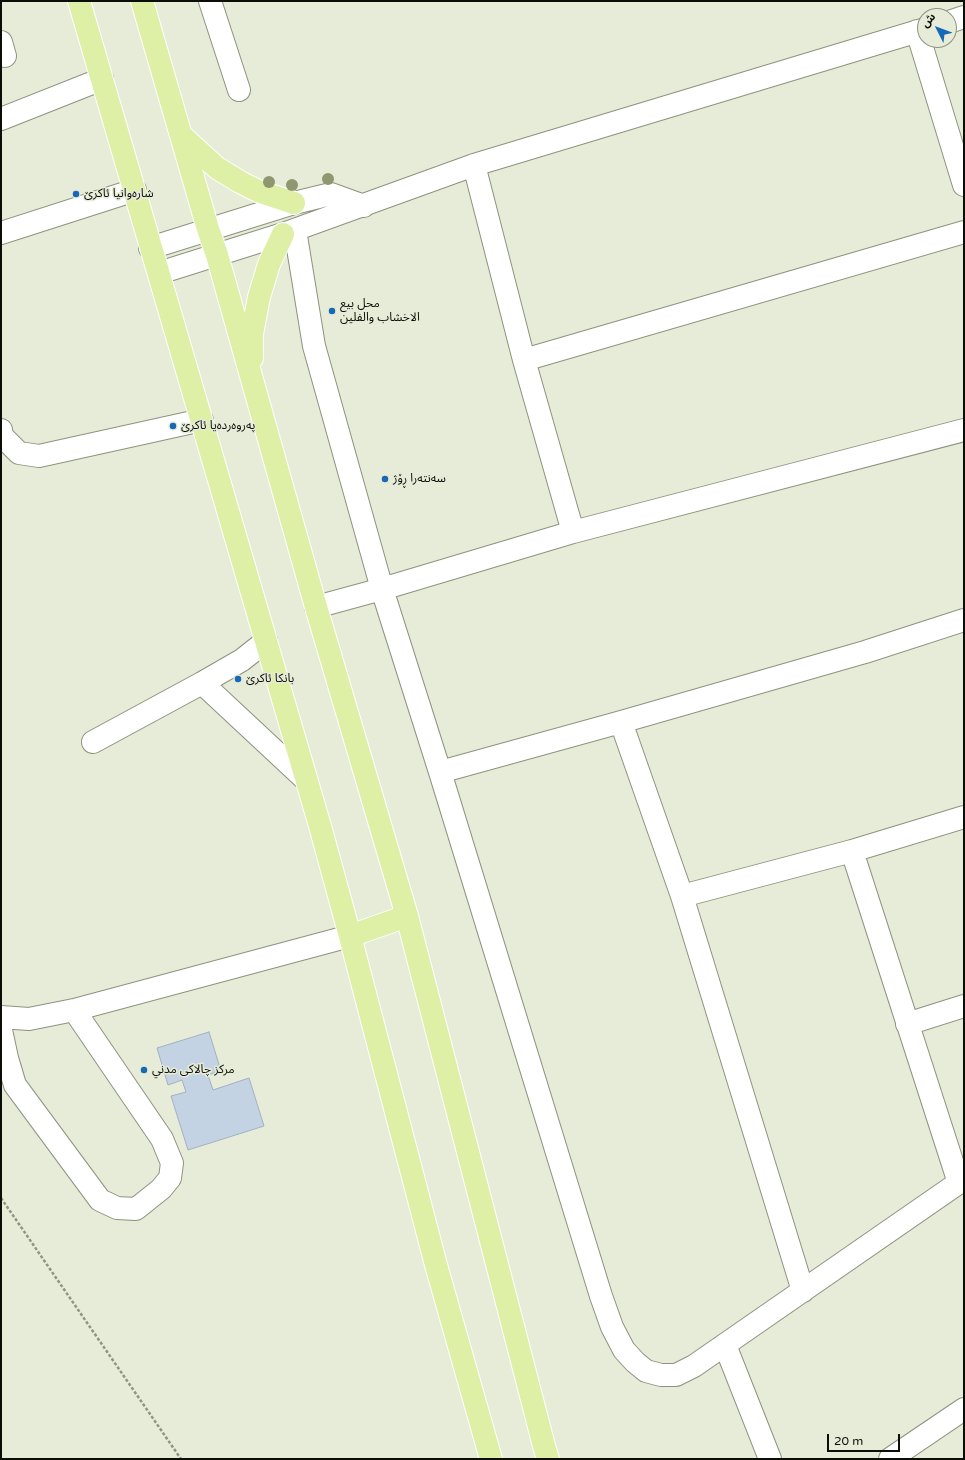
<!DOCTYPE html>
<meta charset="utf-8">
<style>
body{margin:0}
#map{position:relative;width:965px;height:1460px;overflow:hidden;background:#e6ecd7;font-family:"Varela Round","Noto Sans Arabic",sans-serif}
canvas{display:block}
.frame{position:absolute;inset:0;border:2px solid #0b0d07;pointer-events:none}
.north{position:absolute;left:917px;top:8px;width:40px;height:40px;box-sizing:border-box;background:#e6ecd7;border:1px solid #8e9384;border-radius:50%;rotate:312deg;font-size:11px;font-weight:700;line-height:16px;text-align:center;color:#0b0d07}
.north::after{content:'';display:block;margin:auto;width:14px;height:18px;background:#1669b7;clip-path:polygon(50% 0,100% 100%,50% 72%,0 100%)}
.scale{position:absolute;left:827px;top:1434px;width:73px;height:18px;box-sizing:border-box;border:2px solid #0b0d07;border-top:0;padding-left:5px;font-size:12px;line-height:14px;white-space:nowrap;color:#0b0d07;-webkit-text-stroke:3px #e6ecd7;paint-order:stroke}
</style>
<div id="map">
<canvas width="965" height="1460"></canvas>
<div class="frame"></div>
<div class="north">ش</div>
<div class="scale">20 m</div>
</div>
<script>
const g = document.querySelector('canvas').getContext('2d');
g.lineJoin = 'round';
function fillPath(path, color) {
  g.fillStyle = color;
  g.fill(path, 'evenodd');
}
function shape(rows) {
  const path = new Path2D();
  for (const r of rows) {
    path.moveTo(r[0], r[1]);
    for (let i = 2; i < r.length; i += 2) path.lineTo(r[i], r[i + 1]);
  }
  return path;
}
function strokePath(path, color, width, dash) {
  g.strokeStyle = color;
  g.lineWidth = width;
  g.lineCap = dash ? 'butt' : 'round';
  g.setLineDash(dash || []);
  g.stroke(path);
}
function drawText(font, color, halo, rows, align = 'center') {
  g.font = font + ' "Varela Round","Noto Sans Arabic",sans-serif';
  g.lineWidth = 3;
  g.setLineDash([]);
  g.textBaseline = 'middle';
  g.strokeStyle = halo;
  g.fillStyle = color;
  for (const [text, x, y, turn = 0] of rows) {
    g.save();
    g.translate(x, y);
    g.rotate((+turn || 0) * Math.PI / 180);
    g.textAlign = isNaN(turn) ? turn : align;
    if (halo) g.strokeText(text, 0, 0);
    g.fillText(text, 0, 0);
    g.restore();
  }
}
const building = shape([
 [209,1032,221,1071,208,1075,213,1090,249,1078,264,1126,188,1150,171,1096,186,1092,182,1080,168,1085,157,1048,209,1032]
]);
const path = shape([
 [1,1198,181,1459]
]);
const minor = shape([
 [210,1,239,90],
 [949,22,964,17],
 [917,31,964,185],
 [1,42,5,56],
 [1,119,102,79],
 [474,165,524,360,573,532],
 [295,230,314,346,382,589,440,772,601,1296,612,1327,624,1350,635,1362,646,1371,661,1375,676,1375,694,1366,964,1179],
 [1,233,135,190],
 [150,248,294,203,331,194,364,206],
 [159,273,283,234,474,165,925,29],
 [524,360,964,232],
 [1,430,2,436,19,453,39,456,202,420],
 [316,607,382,589,573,532,964,430],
 [202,683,306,780],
 [621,722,682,896,803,1291],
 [93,742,202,683,242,660,266,641],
 [440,772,621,722,865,652,964,620],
 [852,851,959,1183],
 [682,896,852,851,964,817],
 [1,1017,29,1019,74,1010,350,936],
 [907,1024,964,1006],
 [1,1030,7,1058,15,1085,100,1200,117,1208,136,1209,161,1189,170,1178,172,1163,162,1139,74,1010],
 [725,1345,770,1459],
 [890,1459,964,1409]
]);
const major = shape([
 [79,1,320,826,350,936,436,1265,491,1459],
 [142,1,208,229,217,255,316,607,407,916,544,1446,548,1459],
 [181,135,217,168,240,182,258,191,294,203],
 [252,358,252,334,259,297,269,264,283,234],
 [350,936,407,916]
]);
const trees = [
 [328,179],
 [269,182],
 [292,185]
];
const markers = [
 [76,194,4,"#1669b7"],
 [332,311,4,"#1669b7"],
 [173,426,4,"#1669b7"],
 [385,479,4,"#1669b7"],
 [238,679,4,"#1669b7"],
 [144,1070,4,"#1669b7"]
];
const poiNames = [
 ["شارەوانیا ئاکرێ",84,194],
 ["محل بيع",340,304],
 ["الاخشاب والفلين",340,318],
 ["پەروەردەیا ئاكرێ",181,426],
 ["سەنتەرا ڕۆژ",393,479],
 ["بانکا ئاکرێ",246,679],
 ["مركز چالاکى مدني",152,1070]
];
fillPath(building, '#c4d3e4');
strokePath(building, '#a2b0c1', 1);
strokePath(minor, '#8d937f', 24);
strokePath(major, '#fff', 24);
strokePath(path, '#8f9485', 2.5, [3, 2]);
strokePath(minor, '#fff', 22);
strokePath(major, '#deefa6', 22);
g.fillStyle = '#8e9770';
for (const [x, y] of trees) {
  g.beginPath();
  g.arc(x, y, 6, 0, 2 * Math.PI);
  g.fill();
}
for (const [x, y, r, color] of markers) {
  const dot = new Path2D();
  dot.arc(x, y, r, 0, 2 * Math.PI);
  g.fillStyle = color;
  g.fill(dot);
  strokePath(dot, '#e6ecd7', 1.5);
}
drawText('12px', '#0b0d07', '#e6ecd7', poiNames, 'left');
</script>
